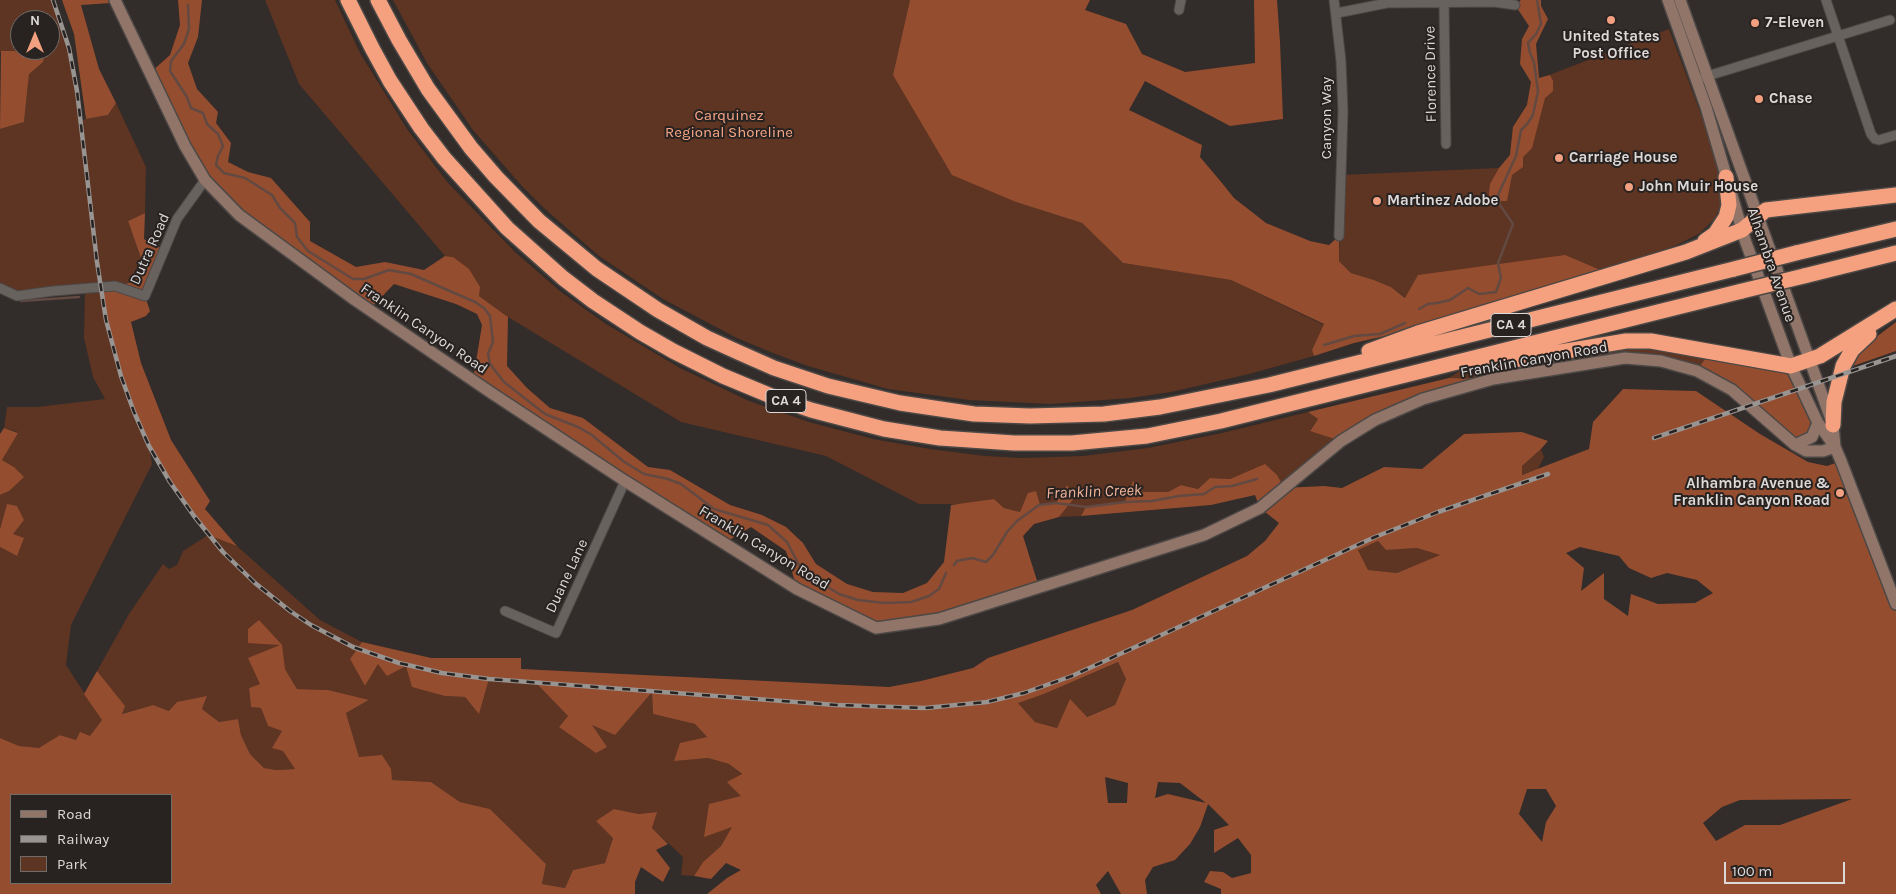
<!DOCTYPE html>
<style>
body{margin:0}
#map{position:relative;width:1896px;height:894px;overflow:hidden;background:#322c2a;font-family:Karla,sans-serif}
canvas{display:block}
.legend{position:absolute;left:10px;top:794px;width:162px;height:90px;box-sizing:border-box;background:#282321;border:1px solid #706c6a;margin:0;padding:6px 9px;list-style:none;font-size:15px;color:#ddd9d8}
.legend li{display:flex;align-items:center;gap:10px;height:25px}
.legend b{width:25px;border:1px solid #706c6a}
.north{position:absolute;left:10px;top:10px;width:50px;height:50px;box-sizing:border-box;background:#282321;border:1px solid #706c6a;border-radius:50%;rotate:0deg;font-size:14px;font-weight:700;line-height:20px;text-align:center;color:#ddd9d8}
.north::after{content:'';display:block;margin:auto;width:18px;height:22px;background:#f2a07f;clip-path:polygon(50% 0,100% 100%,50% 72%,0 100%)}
.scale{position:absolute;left:1724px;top:862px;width:121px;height:22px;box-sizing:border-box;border:2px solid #ddd9d8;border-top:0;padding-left:6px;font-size:15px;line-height:18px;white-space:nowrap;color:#ddd9d8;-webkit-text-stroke:4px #282321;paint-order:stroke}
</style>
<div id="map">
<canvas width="1896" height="894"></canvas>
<ul class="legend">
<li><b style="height:6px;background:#927569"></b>Road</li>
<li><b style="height:6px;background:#989492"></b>Railway</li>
<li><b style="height:14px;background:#5e3422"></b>Park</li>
</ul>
<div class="north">N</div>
<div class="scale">100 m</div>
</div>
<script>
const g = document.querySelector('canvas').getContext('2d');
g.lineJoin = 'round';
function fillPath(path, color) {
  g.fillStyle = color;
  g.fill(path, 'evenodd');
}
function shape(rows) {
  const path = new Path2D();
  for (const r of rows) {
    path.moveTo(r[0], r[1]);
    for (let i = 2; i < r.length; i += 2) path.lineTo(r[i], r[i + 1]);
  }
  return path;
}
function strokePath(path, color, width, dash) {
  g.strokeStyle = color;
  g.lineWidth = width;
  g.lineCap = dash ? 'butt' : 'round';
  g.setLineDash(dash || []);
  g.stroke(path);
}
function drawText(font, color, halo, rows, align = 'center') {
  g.font = font + ' Karla,sans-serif';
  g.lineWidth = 4;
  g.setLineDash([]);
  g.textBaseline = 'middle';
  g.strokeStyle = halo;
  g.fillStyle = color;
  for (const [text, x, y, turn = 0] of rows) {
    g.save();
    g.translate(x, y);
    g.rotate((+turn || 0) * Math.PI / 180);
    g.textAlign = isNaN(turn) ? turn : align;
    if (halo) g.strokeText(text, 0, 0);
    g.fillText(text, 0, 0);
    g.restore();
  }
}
const green = shape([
 [0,0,53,0,72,62,81,120,108,115,116,103,146,167,145,213,128,221,142,261,135,281,115,286,101,295,115,358,134,412,149,446,152,464,71,625,66,665,102,720,90,737,76,740,60,735,39,749,19,746,0,738,0,547,17,556,7,505,0,529,0,495,9,491,14,467,2,460,18,432,4,428,7,407,37,407,105,399,93,377,84,338,85,288,17,296,0,288,0,129,24,122,29,73,43,62,46,50,50,50,50,20,20,20,20,50,39,50,30,54,15,51,1,51,0,54],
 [265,0,335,0,360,53,407,129,448,183,515,252,561,292,606,324,680,368,749,401,809,422,873,439,930,449,985,456,1021,458,1083,456,1148,448,1222,433,1308,412,1318,419,1310,430,1341,441,1284,488,1265,465,1230,479,1210,478,1198,489,1181,485,1168,492,1141,492,1125,502,1087,507,1081,516,1059,517,1075,497,1067,485,1056,503,1039,505,1020,512,1004,508,994,499,968,504,919,504,826,456,681,422,508,317,479,296,453,257,445,256,299,84],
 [393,0,910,0,893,75,1016,202,1082,223,1123,263,1231,280,1324,325,1312,350,1314,356,1249,374,1171,392,1130,398,1051,404,969,400,888,389,808,366,773,353,737,338,663,299,599,256,545,209,521,185,473,130,427,63],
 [1669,29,1711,141,1721,179,1722,201,1719,209,1715,218,1700,233,1677,245,1605,272,1406,298,1391,287,1374,280,1351,273,1339,261,1341,175,1499,168,1510,155,1513,127,1527,105,1531,82],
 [1626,341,1710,351,1697,371,1625,358,1493,379,1449,378,1464,368],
 [1541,449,1544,457,1538,469,1521,475,1522,466],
 [208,535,237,546,320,620,362,642,350,659,365,686,378,664,406,665,445,696,465,697,479,713,489,679,536,683,568,716,559,727,592,724,652,691,653,714,695,724,707,737,674,760,708,758,729,764,742,775,728,782,742,796,733,826,721,846,703,862,694,876,681,875,683,857,652,828,656,812,640,814,614,809,613,838,605,863,573,870,565,888,542,884,546,864,490,809,460,802,431,782,391,780,359,758,346,713,368,701,328,690,297,689,285,669,260,684,249,688,251,707,261,708,268,726,283,731,283,751,296,769,276,770,264,768,250,754,241,735,238,719,219,722,202,709,207,697,169,711,153,705,121,714,124,706,97,671,129,614,163,564,169,569,177,565,183,551],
 [1378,541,1386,550,1417,548,1441,555,1397,573,1368,570,1358,550],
 [1118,662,1126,679,1115,705,1086,717,1070,700,1057,728,1035,722,1017,702,1044,694]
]);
const forest = shape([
 [62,0,110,0,111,3,81,5,99,69,116,103,108,115,86,119,74,34],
 [178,0,202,0,198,37,188,63,197,89,218,112,216,123,231,143,228,162,248,172,271,178,310,222,310,241,356,267,385,262,424,270,445,256,453,257,469,269,480,287,479,296,508,317,507,366,527,388,550,408,583,418,648,467,670,470,730,505,762,515,786,527,803,543,816,564,847,584,873,592,903,593,927,583,944,562,951,505,994,499,1004,508,1020,512,1028,493,1036,491,1040,505,1056,503,1067,485,1075,497,1059,517,1034,524,1023,536,1039,587,1005,598,876,628,797,589,786,551,751,527,724,543,473,380,482,325,477,314,456,304,394,284,369,310,288,253,205,180,150,73,170,55,180,25],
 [910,0,1090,0,1085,10,1126,24,1142,54,1185,72,1255,63,1254,0,1277,0,1280,42,1283,119,1230,126,1145,81,1129,110,1202,145,1200,157,1222,183,1234,198,1266,223,1310,241,1329,245,1339,236,1339,261,1351,273,1374,280,1391,287,1405,298,1418,275,1565,255,1605,272,1415,329,1354,343,1314,356,1312,350,1324,324,1231,280,1123,263,1082,223,1016,202,952,175,893,75],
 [1521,0,1541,0,1541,6,1548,19,1536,44,1539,78,1550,75,1553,81,1553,91,1545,98,1532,148,1523,157,1523,167,1512,175,1507,201,1488,201,1490,184,1499,168,1510,155,1513,127,1527,105,1531,82,1520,64,1522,39,1529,26,1515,5],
 [39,50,46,50,43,62,29,74,24,122,0,129,1,51,15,51,30,54],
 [145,213,144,239,164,250,145,296,150,311,146,316,131,322,141,363,171,440,210,501,205,509,237,546,208,535,170,482,141,429,127,394,115,358,101,295,103,290,135,281,142,261,128,221],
 [1896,322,1896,351,1853,366,1862,350,1871,341],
 [1710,351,1791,366,1818,423,1795,445,1732,390,1697,371],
 [1449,378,1493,379,1438,394,1341,441,1310,431,1318,419,1308,412],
 [1623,389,1696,391,1760,434,1808,462,1827,466,1841,461,1896,604,1896,894,1221,894,1221,889,1204,882,1210,871,1223,872,1232,878,1251,873,1251,855,1238,838,1214,853,1214,830,1229,825,1208,804,1200,827,1190,844,1175,860,1153,867,1145,880,1147,894,1121,894,1108,871,1096,885,1101,894,707,894,727,878,741,870,726,863,711,879,694,876,703,862,721,846,732,827,704,837,709,804,741,796,727,782,742,774,729,764,708,758,674,761,680,743,707,737,695,724,653,714,652,692,615,735,592,725,607,747,596,753,559,727,568,716,536,683,489,679,479,714,465,697,445,696,412,687,406,666,387,676,378,664,365,686,350,659,362,642,431,658,521,658,521,669,889,687,921,681,973,668,988,658,1132,610,1247,556,1265,541,1279,523,1260,508,1255,495,1211,505,1081,516,1086,507,1125,502,1133,481,1142,492,1168,492,1181,485,1198,489,1210,478,1230,479,1265,464,1277,475,1284,488,1324,486,1342,488,1384,467,1422,469,1464,434,1522,432,1548,441,1541,449,1522,466,1522,475,1589,449,1593,422],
 [1378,541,1386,550,1417,548,1440,555,1397,573,1368,570,1358,550],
 [1580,547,1619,556,1629,568,1651,578,1667,573,1697,580,1713,593,1695,603,1658,604,1631,594,1628,616,1604,599,1604,573,1581,591,1584,568,1566,553],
 [1118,662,1126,679,1115,705,1087,717,1070,699,1057,728,1035,722,1018,703,1044,694],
 [1105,777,1128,783,1127,803,1108,803],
 [1158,782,1180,783,1206,803,1168,794,1155,798],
 [1527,789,1546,789,1556,806,1546,822,1542,842,1519,814],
 [1852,799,1780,825,1745,825,1716,841,1703,823,1722,807,1740,800],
 [4,428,18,433,2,460,14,467,24,477,9,491,0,495,0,434],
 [7,504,17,506,24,520,13,534,24,538,17,556,0,547,0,529],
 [259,620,282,645,285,669,297,689,328,690,369,700,346,713,359,757,382,755,391,769,392,780,431,782,460,802,490,809,546,864,542,884,565,888,573,870,605,863,613,838,596,821,614,809,639,814,657,812,652,828,668,844,656,850,670,868,663,882,641,867,635,882,635,894,0,894,0,738,19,746,39,748,60,735,76,740,80,732,90,736,102,720,84,694,97,671,125,706,122,714,153,705,169,711,177,702,207,696,202,709,219,722,238,719,241,735,250,754,264,768,276,770,295,769,283,751,272,748,282,731,268,726,261,708,251,707,249,688,260,684,248,658,280,645,248,643,248,629],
 [11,795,171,795,171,883,11,883]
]);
const stream = shape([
 [188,5,189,29,184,44,171,61,170,71,187,97,191,108,203,113,207,124,218,134,223,146,218,156,216,165,224,173,245,178,272,195,280,208,295,223,297,237,308,251,353,279,364,279,389,270,411,274,475,302,484,308,490,316,493,342,488,354,490,364,504,382,545,414,578,427,592,435,623,461,644,474,668,479,681,484,714,509,768,525,787,542,802,571,839,594,858,600,884,603,911,602,929,596,939,589,946,573],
 [21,301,79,297],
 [1419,309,1428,304,1437,303,1450,300,1468,288,1479,294,1496,292,1501,278,1498,263,1513,224,1500,205,1498,195,1516,156,1521,130,1528,123,1533,115,1538,91,1534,62,1530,53,1528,43,1536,34,1541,24,1537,0],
 [1324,345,1354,336,1380,334,1405,323],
 [954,565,957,561,972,558,986,562,993,555,1007,532,1017,521,1039,505,1056,503,1086,507,1125,502,1152,501,1179,496,1204,494,1215,487,1232,486,1257,479]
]);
const street = shape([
 [1334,0,1341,61,1343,112,1339,236],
 [1826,0,1871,134,1875,139,1879,140,1896,135],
 [1444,3,1446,144],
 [1179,10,1181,0],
 [1337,13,1387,3,1494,2,1515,5],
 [1701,78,1890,20],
 [0,288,17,296,53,291,115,286,145,296,177,219,205,180],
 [505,611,556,633,625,481]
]);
const secondary = shape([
 [115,0,185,146,205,180,239,215,355,300,490,392,625,481,797,589,876,628,939,619,1204,535,1260,508,1341,441,1375,420,1423,399,1493,379,1625,358,1661,361,1697,371,1732,390,1795,445,1806,451,1823,451,1835,447],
 [1668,0,1706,107,1745,240,1791,366,1818,423,1835,447,1841,461,1896,604],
 [1680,0,1833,425,1835,447],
 [1795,445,1812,437,1818,423]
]);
const highway = shape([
 [348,0,372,48,390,81,421,128,444,158,507,228,563,278,593,301,640,332,673,351,723,376,776,398,811,410,884,429,940,438,1014,443,1072,443,1147,436,1221,421,1742,291],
 [378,0,399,40,428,89,471,148,496,177,539,221,597,269,658,310,707,338,740,353,774,368,828,386,900,403,974,414,1030,416,1104,414,1160,407,1269,385,1734,269],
 [1705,241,1715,234,1726,217,1729,205,1726,177],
 [1796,253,1896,229],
 [1804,276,1896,253],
 [1369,351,1418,333,1686,252,1742,230,1766,210,1896,195],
 [1483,365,1626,341,1651,341,1791,366,1820,356,1896,309],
 [1833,425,1834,402,1843,366,1852,350,1869,334]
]);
const rail = shape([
 [53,0,69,48,77,91,97,262,106,320,121,376,134,412,149,446,170,482,194,516,223,552,255,583,290,611,311,625,353,647,399,663,442,673,489,679,836,705,925,708,987,702,1024,693,1072,676,1375,537,1438,512,1548,474],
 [1654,438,1896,356]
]);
const highwayBridge = shape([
 [1734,269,1796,253],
 [1742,291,1804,276]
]);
const markers = [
 [1611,20,5,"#f2a07f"],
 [1755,23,5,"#f2a07f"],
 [1759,99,5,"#f2a07f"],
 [1559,158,5,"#f2a07f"],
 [1629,187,5,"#f2a07f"],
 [1377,201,5,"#f2a07f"],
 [1840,493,5,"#f2a07f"]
];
const shields = [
 [1511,325,40],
 [786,401,40]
];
const shieldNames = [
 ["CA 4",1511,325],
 ["CA 4",786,401]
];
const poiNames = [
 ["7-Eleven",1765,23],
 ["United States",1611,37,"center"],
 ["Post Office",1611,54,"center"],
 ["Chase",1769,99],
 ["Carriage House",1569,158],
 ["John Muir House",1639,187],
 ["Martinez Adobe",1387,201],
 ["Alhambra Avenue &",1830,484,"right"],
 ["Franklin Canyon Road",1830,501,"right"]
];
const streetNames = [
 ["Florence Drive",1431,74,-91],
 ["Canyon Way",1327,118,-90],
 ["Dutra Road",150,249,-66],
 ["Alhambra Avenue",1771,265,71],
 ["Franklin Canyon Road",424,329,34],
 ["Franklin Canyon Road",1534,360,-10],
 ["Franklin Canyon Road",764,548,31],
 ["Duane Lane",567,576,-65]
];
const parkNames = [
 ["Carquinez",729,116],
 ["Regional Shoreline",729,133]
];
const waterNames = [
 ["Franklin Creek",1094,492,-2]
];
fillPath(green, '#5e3422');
fillPath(forest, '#954d2f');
strokePath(stream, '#624941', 2.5);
strokePath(street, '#4c4846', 11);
strokePath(secondary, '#4c4846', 14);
strokePath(highway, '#4c4846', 18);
strokePath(street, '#68625f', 9);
strokePath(secondary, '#927569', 11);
strokePath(highway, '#f5a17f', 15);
strokePath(rail, '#989492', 4.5);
strokePath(rail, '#282321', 2.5, [8]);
strokePath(highwayBridge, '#4c4846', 18, []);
strokePath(highwayBridge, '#f5a17f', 15);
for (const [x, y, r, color] of markers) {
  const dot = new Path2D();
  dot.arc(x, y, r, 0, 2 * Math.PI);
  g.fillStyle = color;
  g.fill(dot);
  strokePath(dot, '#282321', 2);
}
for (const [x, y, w] of shields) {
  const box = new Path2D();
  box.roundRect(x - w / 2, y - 11.5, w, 23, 4);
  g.fillStyle = '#282321';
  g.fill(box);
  strokePath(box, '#ddd9d8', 1);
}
drawText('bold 14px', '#ddd9d8', null, shieldNames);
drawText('bold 15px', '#ddd9d8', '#282321', poiNames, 'left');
drawText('15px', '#ddd9d8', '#282321', streetNames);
drawText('15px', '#faa786', '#282321', parkNames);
drawText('italic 16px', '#f5b69d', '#282321', waterNames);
</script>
